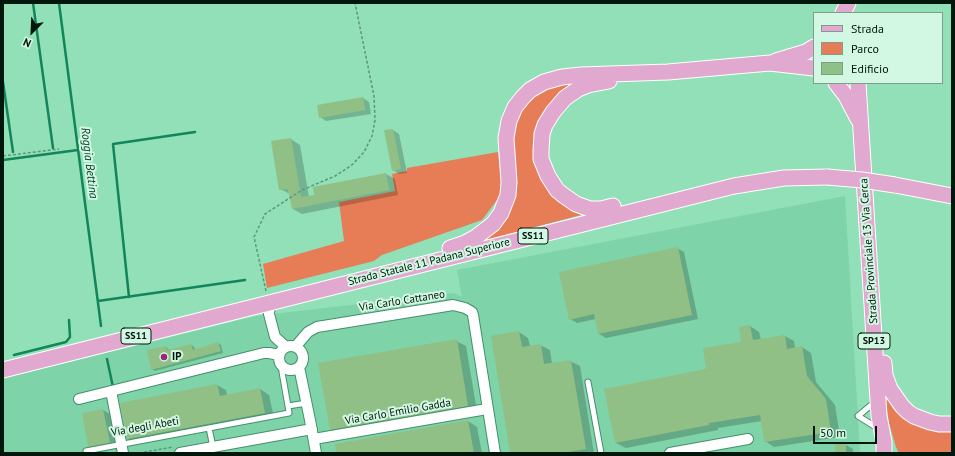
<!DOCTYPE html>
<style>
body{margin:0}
#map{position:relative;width:955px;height:456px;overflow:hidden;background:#92e0b7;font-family:"PT Sans",sans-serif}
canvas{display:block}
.frame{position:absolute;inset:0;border:4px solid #01170c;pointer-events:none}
.legend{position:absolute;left:813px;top:12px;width:130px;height:72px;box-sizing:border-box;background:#d2f7e2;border:1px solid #7e9d8c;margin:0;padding:5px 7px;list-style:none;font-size:12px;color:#01170c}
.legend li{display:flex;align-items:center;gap:8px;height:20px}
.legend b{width:20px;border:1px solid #7e9d8c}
.north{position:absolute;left:12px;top:12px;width:40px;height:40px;-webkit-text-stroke:3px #d2f7e2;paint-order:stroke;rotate:204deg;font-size:11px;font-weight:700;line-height:16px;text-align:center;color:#01170c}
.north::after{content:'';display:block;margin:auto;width:14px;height:18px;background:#01170c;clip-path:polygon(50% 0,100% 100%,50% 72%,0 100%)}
.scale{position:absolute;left:813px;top:426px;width:64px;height:18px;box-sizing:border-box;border:2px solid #01170c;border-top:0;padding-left:5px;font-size:12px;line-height:14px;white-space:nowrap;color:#01170c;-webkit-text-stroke:3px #d2f7e2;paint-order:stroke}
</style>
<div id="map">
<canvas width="955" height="456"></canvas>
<div class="frame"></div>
<ul class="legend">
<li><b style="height:5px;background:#e2a9d0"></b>Strada</li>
<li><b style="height:11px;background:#e67d57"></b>Parco</li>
<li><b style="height:11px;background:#90c086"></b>Edificio</li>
</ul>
<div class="north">N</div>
<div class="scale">50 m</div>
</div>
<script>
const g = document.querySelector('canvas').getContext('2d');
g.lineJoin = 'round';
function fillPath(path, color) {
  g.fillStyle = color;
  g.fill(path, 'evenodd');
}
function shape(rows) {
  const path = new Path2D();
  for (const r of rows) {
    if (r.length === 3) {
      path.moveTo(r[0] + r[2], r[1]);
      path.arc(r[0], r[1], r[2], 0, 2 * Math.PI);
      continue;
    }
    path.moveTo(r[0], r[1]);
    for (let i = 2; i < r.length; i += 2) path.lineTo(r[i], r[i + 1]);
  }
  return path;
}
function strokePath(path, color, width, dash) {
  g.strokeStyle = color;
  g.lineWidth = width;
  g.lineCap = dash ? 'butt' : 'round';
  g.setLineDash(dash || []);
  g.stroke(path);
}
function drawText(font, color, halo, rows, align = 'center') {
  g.font = font + ' "PT Sans",sans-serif';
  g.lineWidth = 4;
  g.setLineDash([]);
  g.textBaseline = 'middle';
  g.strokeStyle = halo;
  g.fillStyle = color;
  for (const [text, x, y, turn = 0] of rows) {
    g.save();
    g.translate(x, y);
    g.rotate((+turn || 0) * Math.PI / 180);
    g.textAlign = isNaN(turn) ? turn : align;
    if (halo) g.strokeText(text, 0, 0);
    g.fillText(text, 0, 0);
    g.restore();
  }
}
const built = shape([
 [845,196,860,453,3,453,3,378,256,316,454,293,462,297,457,270]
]);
const green = shape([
 [584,79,558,98,537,163,585,214,482,241,500,221,510,140,523,102,546,86],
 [498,152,502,189,500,196,482,220,382,255,374,261,267,288,263,264,344,241,339,202,395,191,392,174,407,171,407,168],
 [885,396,899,414,908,422,924,427,952,429,952,453,899,453,896,447,889,423]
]);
const shadow = shape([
 [363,98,369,102,371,114,326,121,320,117],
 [393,130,399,134,407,173,399,174,393,170],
 [291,139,300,145,309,197,386,174,395,179,398,195,302,214,293,209,290,194,280,189],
 [677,248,684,252,698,319,606,338,599,334,596,319,577,323,570,319],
 [750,326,759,332,761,340,785,336,794,341,795,348,802,347,811,353,816,382,835,405,840,437,774,447,765,441,762,421,718,428,718,430,626,448,616,443,606,390,707,369,742,343,740,328],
 [519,332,528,338,530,346,540,345,550,350,552,364,570,361,580,366,594,453,511,453],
 [456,341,466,346,477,411,340,434,331,429],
 [218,343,221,345,223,353,155,371,152,369,166,347,169,350,191,345,194,347,195,350],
 [217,385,226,390,227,396,260,389,269,395,274,418,137,444,128,439],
 [103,410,110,414,116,446,96,450,89,446],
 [468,421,477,427,482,453,337,453],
 [846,445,853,449,853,453,831,453,831,452,836,452]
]);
const stream = shape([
 [33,3,53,148],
 [59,3,101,326],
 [3,82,13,152],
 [3,160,78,150],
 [129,297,113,144,195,132],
 [98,301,245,280],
 [14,355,66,342,70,337,69,320],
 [107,359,113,387]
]);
const building = shape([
 [363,97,365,110,319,118,317,105],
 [393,129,401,169,392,171,384,130],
 [291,138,301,197,314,195,313,187,386,173,389,190,292,209,288,189,279,190,271,141],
 [678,247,692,315,598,334,594,314,569,320,559,272],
 [750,325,753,340,785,335,787,349,802,346,807,376,826,399,831,432,764,442,760,415,709,423,709,425,615,443,604,389,706,369,703,348,741,342,739,327],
 [519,331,522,347,541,344,544,364,571,360,586,449,562,453,510,453,491,336],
 [457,339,468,406,330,430,318,363],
 [218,342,221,351,151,370,147,350,166,346,167,350,191,344,193,350],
 [217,384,220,396,260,388,265,413,127,439,120,403],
 [103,409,110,443,88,447,82,413],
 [468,420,474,453,336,453,335,444],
 [835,444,846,444,846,453,835,453]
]);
const path = shape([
 [3,156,59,149],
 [266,291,254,237,265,214,302,190,335,176,346,169,353,164,364,152,372,136,375,120,374,96,355,3],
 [139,453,173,447]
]);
const lane = shape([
 [282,366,282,372,288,406],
 [588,382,601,453],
 [876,401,858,416,879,429],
 [209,428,213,447],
 [86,451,289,413,288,406,307,403]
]);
const street = shape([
 [270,302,269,314,275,337,285,346],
 [291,358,12],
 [296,346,308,332,317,327,453,305,465,308,472,312,473,315,495,453],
 [299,367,310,420,316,453],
 [111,391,123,453],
 [79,399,264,353,269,353,279,355],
 [314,439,487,409],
 [180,453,312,429],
 [670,453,748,439]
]);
const primary = shape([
 [843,13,848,3],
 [776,61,806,52,814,47],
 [609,81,588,85,578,89,565,98,553,112,545,125,542,134,541,150,541,159,548,176,557,190,563,195,576,204,590,209,601,209,613,206],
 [836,83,846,96,858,119],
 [858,83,879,416,884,442,884,453],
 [895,185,952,196],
 [450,248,465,243,476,237,493,224,501,213,508,195,509,182,506,138,509,121,515,107,523,97,530,90,544,82,562,77,581,75,668,72,770,63,814,68],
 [884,363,885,375,890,389,902,406,908,412,914,416,930,422,939,424,952,424],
 [3,370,734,186,784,178,827,177]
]);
const primaryBridge = shape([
 [827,177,862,180,895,185]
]);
const markers = [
 [164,357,4,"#9c247e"]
];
const shields = [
 [533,236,30],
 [136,336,30],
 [874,341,32]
];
const shieldNames = [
 ["SS11",533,236],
 ["SS11",136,336],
 ["SP13",874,341]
];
const streetNames = [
 ["Strada Provinciale 13 Via Cerca",869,251,-94],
 ["Strada Statale 11 Padana Superiore",429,262,-14],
 ["Via Carlo Cattaneo",402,301,-9],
 ["Via Carlo Emilio Gadda",398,412,-10],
 ["Via degli Abeti",145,427,-10]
];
const poiNames = [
 ["IP",172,357]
];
const waterNames = [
 ["Roggia Bettina",89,163,83]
];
fillPath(built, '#7ed3a8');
fillPath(green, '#e67d57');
fillPath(shadow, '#0003');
strokePath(stream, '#12865a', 2.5);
fillPath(building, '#90c086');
strokePath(lane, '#43906b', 7);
strokePath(street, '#43906b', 12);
strokePath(primary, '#fff', 17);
strokePath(path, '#5d9678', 1.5, [3, 2]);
strokePath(lane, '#fff', 5);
strokePath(street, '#fff', 10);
strokePath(primary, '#e2a9d0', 15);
strokePath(primaryBridge, '#fff', 17, []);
strokePath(primaryBridge, '#e2a9d0', 15);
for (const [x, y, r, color] of markers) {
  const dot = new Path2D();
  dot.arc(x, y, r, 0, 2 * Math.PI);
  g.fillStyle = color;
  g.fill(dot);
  strokePath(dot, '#d2f7e2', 1.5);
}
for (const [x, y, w] of shields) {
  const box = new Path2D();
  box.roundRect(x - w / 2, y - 8, w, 16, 3);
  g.fillStyle = '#d2f7e2';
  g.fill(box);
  strokePath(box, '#01170c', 1);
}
drawText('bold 10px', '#01170c', null, shieldNames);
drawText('11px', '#01170c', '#d2f7e2', streetNames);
drawText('bold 11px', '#01170c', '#d2f7e2', poiNames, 'left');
drawText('italic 12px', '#003b24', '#d2f7e2', waterNames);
</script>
